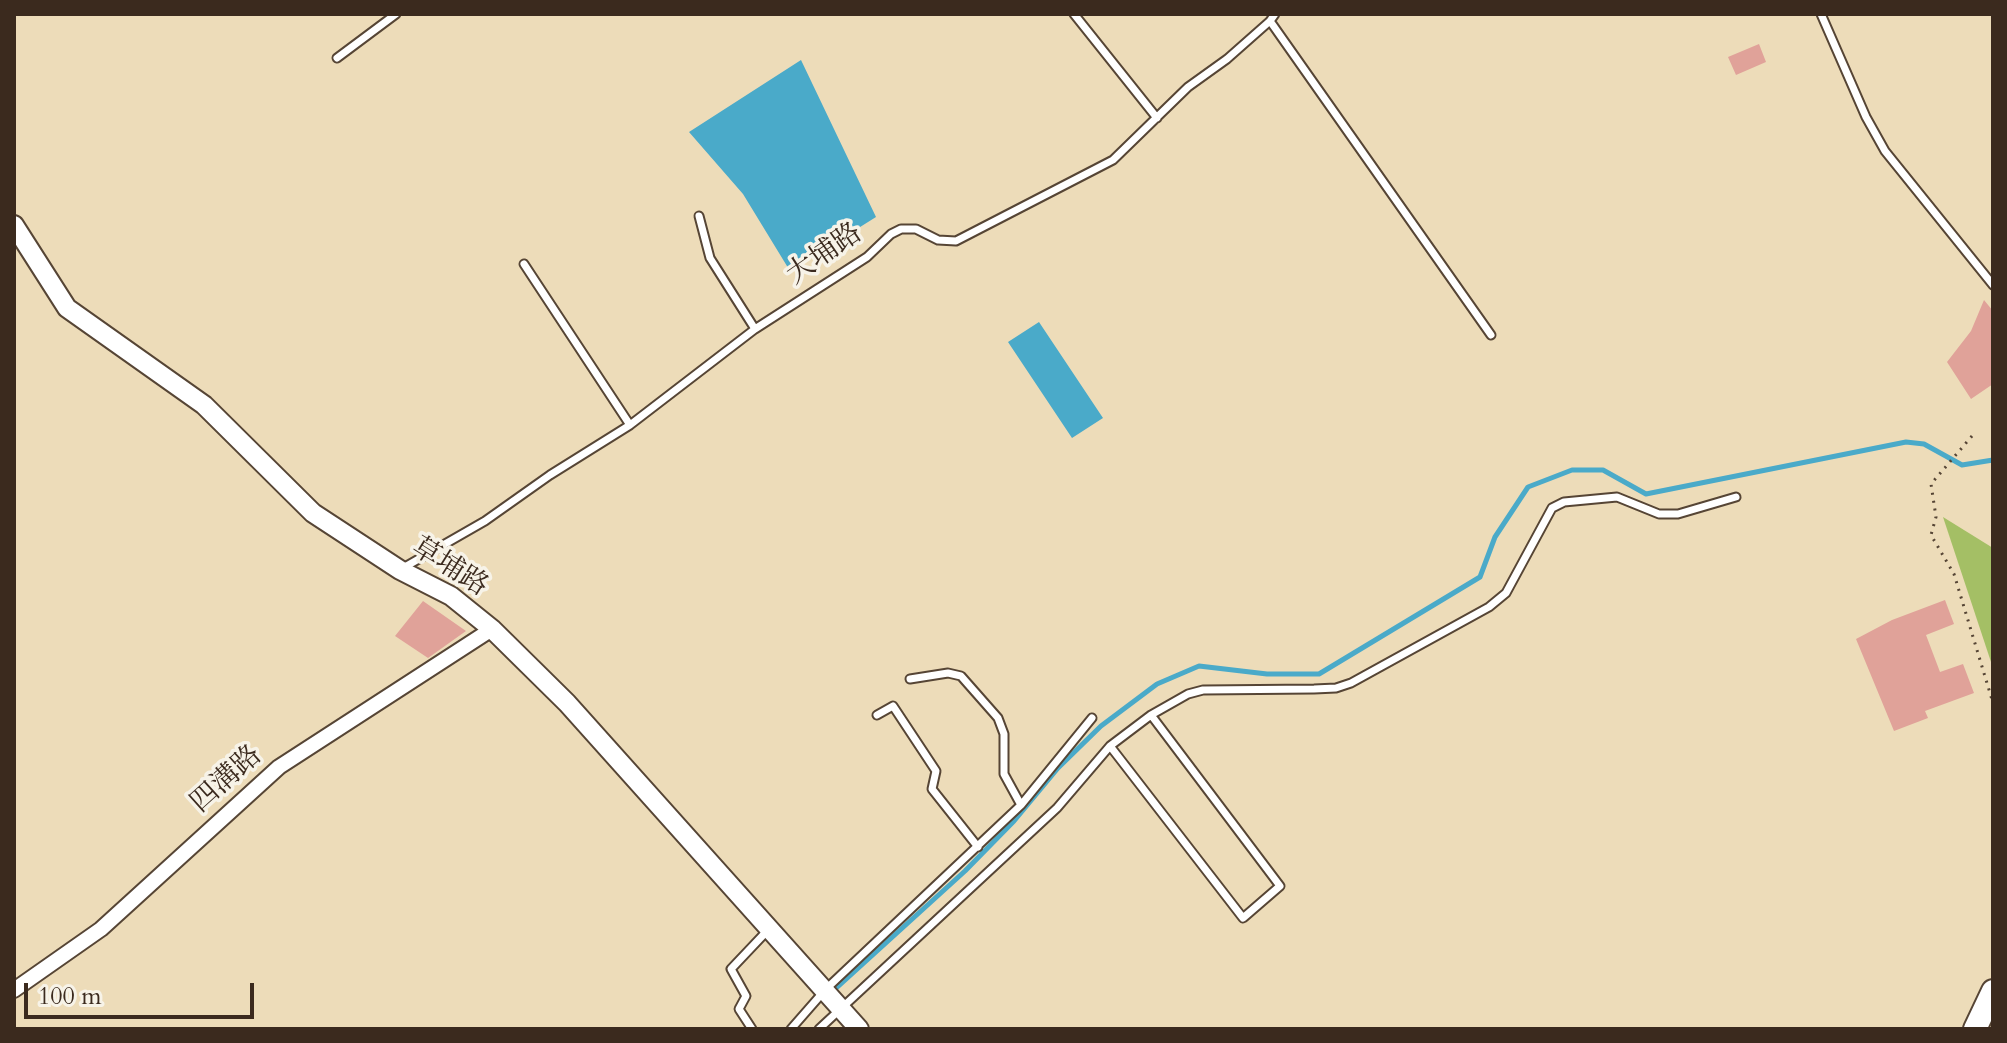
<!DOCTYPE html>
<meta charset="utf-8">
<style>
body{margin:0}
#map{position:relative;width:2007px;height:1043px;overflow:hidden;background:#eddcb9;font-family:Cardo,serif}
canvas{display:block}
.frame{position:absolute;inset:0;border:16px solid #3b2a1e;pointer-events:none}
.scale{position:absolute;left:24px;top:983px;width:230px;height:36px;box-sizing:border-box;border:4px solid #3b2a1e;border-top:0;padding-left:10px;font-size:24px;line-height:28px;white-space:nowrap;color:#3b2a1e;-webkit-text-stroke:6px #f7f3e8;paint-order:stroke}
</style>
<div id="map">
<canvas width="2007" height="1043"></canvas>
<div class="frame"></div>
<div class="scale">100 m</div>
</div>
<script>
const g = document.querySelector('canvas').getContext('2d');
g.lineJoin = 'round';
function fillPath(path, color) {
  g.fillStyle = color;
  g.fill(path, 'evenodd');
}
function shape(rows) {
  const path = new Path2D();
  for (const r of rows) {
    path.moveTo(r[0], r[1]);
    for (let i = 2; i < r.length; i += 2) path.lineTo(r[i], r[i + 1]);
  }
  return path;
}
function strokePath(path, color, width, dash) {
  g.strokeStyle = color;
  g.lineWidth = width;
  g.lineCap = dash ? 'butt' : 'round';
  g.setLineDash(dash || []);
  g.stroke(path);
}
function drawText(font, color, halo, rows, align = 'center') {
  g.font = font + ' Cardo,"Noto Serif TC",serif';
  g.lineWidth = 7;
  g.setLineDash([]);
  g.textBaseline = 'middle';
  g.strokeStyle = halo;
  g.fillStyle = color;
  for (const [text, x, y, turn = 0] of rows) {
    g.save();
    g.translate(x, y);
    g.rotate((+turn || 0) * Math.PI / 180);
    g.textAlign = isNaN(turn) ? turn : align;
    if (halo) g.strokeText(text, 0, 0);
    g.fillText(text, 0, 0);
    g.restore();
  }
}
const green = shape([
 [1943,517,1993,548,1993,668]
]);
const water = shape([
 [801,60,876,217,790,271,743,194,689,132],
 [1039,322,1103,418,1072,438,1008,342]
]);
const stream = shape([
 [833,991,965,871,1014,821,1058,768,1101,726,1157,684,1199,666,1267,674,1319,674,1480,577,1495,537,1528,487,1572,470,1603,470,1646,494,1906,442,1924,444,1962,465,1993,460]
]);
const building = shape([
 [1759,44,1766,62,1736,75,1728,57],
 [1984,300,1993,311,1993,384,1971,399,1947,362,1971,331],
 [1945,600,1954,624,1926,635,1940,672,1963,664,1974,693,1925,711,1928,718,1894,731,1856,639,1892,620],
 [423,601,466,631,428,658,395,636]
]);
const path = shape([
 [1972,436,1931,484,1936,517,1931,535,1954,574,1993,703]
]);
const lane = shape([
 [1074,14,1157,118],
 [1821,14,1866,117,1885,151,1993,285],
 [1270,21,1491,335],
 [337,58,396,14],
 [699,216,710,258,755,329],
 [524,264,630,425],
 [403,568,485,521,550,475,630,425,755,329,867,257,891,234,901,229,916,229,938,240,956,241,1113,160,1188,87,1227,59,1270,21,1275,14],
 [910,679,948,673,961,676,998,718,1004,734,1004,774,1021,805],
 [877,715,893,706,936,771,932,789,978,847],
 [1110,746,1243,918,1280,886,1151,715],
 [752,1029,739,1009,746,996,731,969,767,931],
 [791,1029,826,989,1021,805,1092,718],
 [819,1029,1057,808,1110,746,1151,715,1188,694,1203,690,1314,689,1336,688,1351,683,1489,607,1506,593,1552,508,1564,502,1617,497,1659,514,1678,514,1736,497]
]);
const street = shape([
 [14,990,101,929,279,767,492,629]
]);
const secondary = shape([
 [14,225,67,308,204,405,313,513,400,570,451,596,492,629,567,703,859,1029]
]);
const primary = shape([
 [1975,1029,1993,991]
]);
const streetNames = [
 ["大埔路",825,255,-35],
 ["草埔路",449,568,32],
 ["四溝路",227,780,-42]
];
fillPath(green, '#a4bf65');
fillPath(water, '#4aaac9');
strokePath(stream, '#4aaac9', 5);
fillPath(building, '#e0a299');
strokePath(lane, '#564535', 11);
strokePath(street, '#564535', 18);
strokePath(secondary, '#564535', 22);
strokePath(primary, '#564535', 26);
strokePath(path, '#564535', 3, [2, 6]);
strokePath(lane, '#fff', 7);
strokePath(street, '#fff', 14);
strokePath(secondary, '#fff', 18);
strokePath(primary, '#fff', 22);
drawText('28px', '#3b2a1e', '#f7f3e8', streetNames);
</script>
